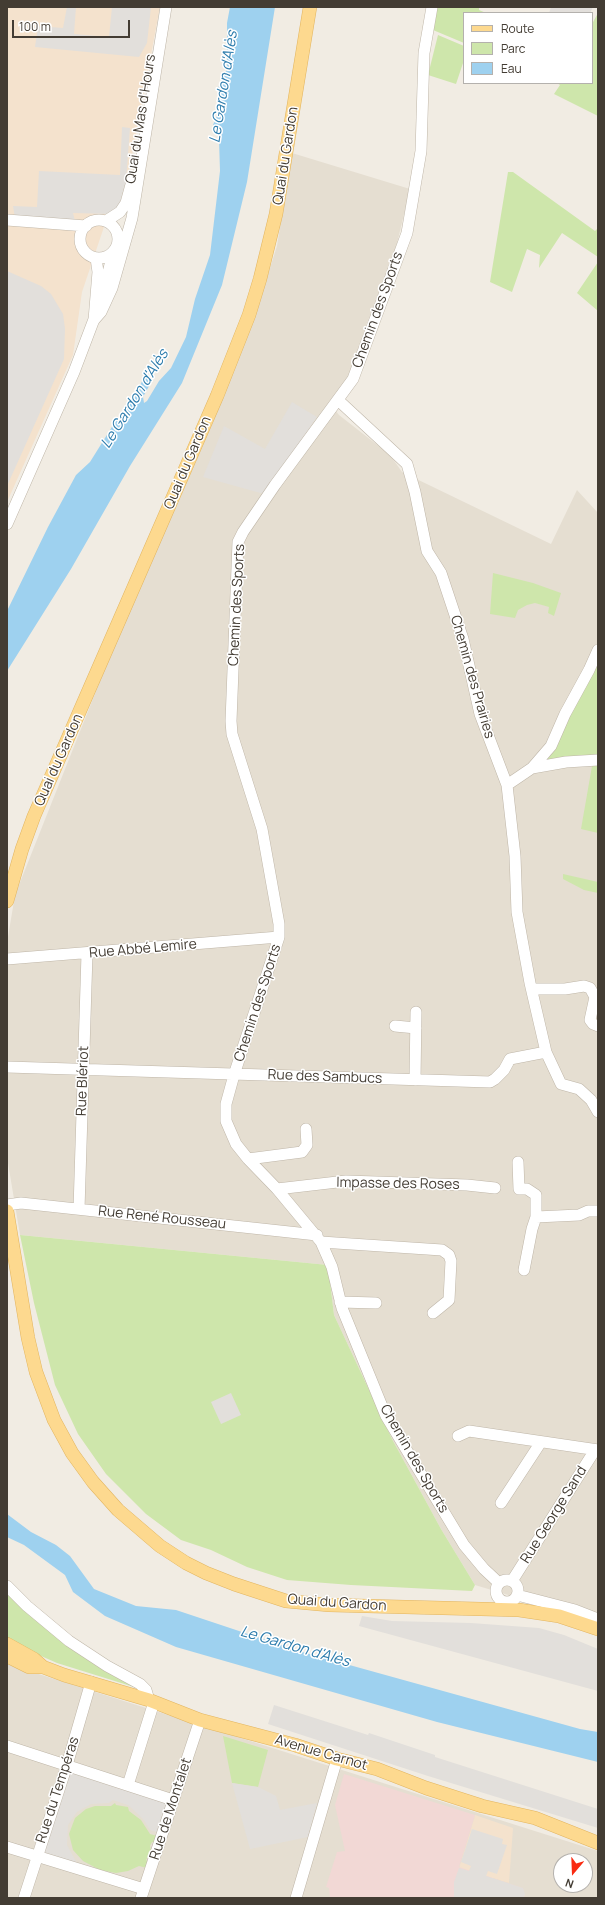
<!DOCTYPE html>
<meta charset="utf-8">
<style>
body{margin:0}
#map{position:relative;width:605px;height:1905px;overflow:hidden;background:#f1ece3;font-family:Manrope,sans-serif}
canvas{display:block}
.frame{position:absolute;inset:0;border:8px solid #433c33;pointer-events:none}
.legend{position:absolute;left:463px;top:12px;width:130px;height:72px;box-sizing:border-box;background:#fff;border:1px solid #b4b1ad;margin:0;padding:5px 7px;list-style:none;font-size:12px;color:#433c33}
.legend li{display:flex;align-items:center;gap:8px;height:20px}
.legend b{width:20px;border:1px solid #b4b1ad}
.north{position:absolute;left:553px;top:1853px;width:40px;height:40px;box-sizing:border-box;background:#fff;border:1px solid #b4b1ad;border-radius:50%;rotate:199deg;font-size:11px;font-weight:700;line-height:16px;text-align:center;color:#433c33}
.north::after{content:'';display:block;margin:auto;width:14px;height:18px;background:#f92b12;clip-path:polygon(50% 0,100% 100%,50% 72%,0 100%)}
.scale{position:absolute;left:12px;top:20px;width:118px;height:18px;box-sizing:border-box;border:2px solid #433c33;border-top:0;padding-left:5px;font-size:12px;line-height:14px;white-space:nowrap;color:#433c33;-webkit-text-stroke:3px #fff;paint-order:stroke}
</style>
<div id="map">
<canvas width="605" height="1905"></canvas>
<div class="frame"></div>
<ul class="legend">
<li><b style="height:5px;background:#fdd98f"></b>Route</li>
<li><b style="height:11px;background:#cee6ab"></b>Parc</li>
<li><b style="height:11px;background:#9ed1ef"></b>Eau</li>
</ul>
<div class="north">N</div>
<div class="scale">100 m</div>
</div>
<script>
const g = document.querySelector('canvas').getContext('2d');
g.lineJoin = 'round';
function fillPath(path, color) {
  g.fillStyle = color;
  g.fill(path, 'evenodd');
}
function shape(rows) {
  const path = new Path2D();
  for (const r of rows) {
    if (r.length === 3) {
      path.moveTo(r[0] + r[2], r[1]);
      path.arc(r[0], r[1], r[2], 0, 2 * Math.PI);
      continue;
    }
    path.moveTo(r[0], r[1]);
    for (let i = 2; i < r.length; i += 2) path.lineTo(r[i], r[i + 1]);
  }
  return path;
}
function strokePath(path, color, width, dash) {
  g.strokeStyle = color;
  g.lineWidth = width;
  g.lineCap = dash ? 'butt' : 'round';
  g.setLineDash(dash || []);
  g.stroke(path);
}
function drawText(font, color, halo, rows, align = 'center') {
  g.font = font + ' Manrope,sans-serif';
  g.lineWidth = 3;
  g.setLineDash([]);
  g.textBaseline = 'middle';
  g.strokeStyle = halo;
  g.fillStyle = color;
  for (const [text, x, y, turn = 0] of rows) {
    g.save();
    g.translate(x, y);
    g.rotate((+turn || 0) * Math.PI / 180);
    g.textAlign = isNaN(turn) ? turn : align;
    if (halo) g.strokeText(text, 0, 0);
    g.fillText(text, 0, 0);
    g.restore();
  }
}
const residential = shape([
 [292,153,410,189,394,256,367,323,348,378,329,402,339,415,390,455,402,472,551,544,577,490,598,513,598,1624,571,1614,475,1585,441,1529,392,1439,334,1315,328,1265,20,1235,7,1157,7,943,15,895,106,666,255,315,277,246],
 [7,1664,598,1851,598,1898,7,1898],
 [561,1861,585,1861,585,1885,561,1885]
]);
const commercial = shape([
 [7,7,160,7,123,203,106,221,82,292,73,355,7,502],
 [475,1815,513,1828,509,1883,459,1868]
]);
const medical = shape([
 [344,1774,475,1815,459,1867,523,1888,525,1898,330,1898,329,1888,326,1887,337,1852,345,1851,335,1805]
]);
const green = shape([
 [436,7,479,7,479,10,486,13,464,13,464,43,433,30],
 [598,13,598,116,554,94,560,85,557,83,592,83,592,24],
 [438,35,464,46,464,60,456,84,428,75],
 [508,172,513,172,595,231,598,228,598,257,562,233,539,268,540,255,527,249,512,292,490,282],
 [598,262,598,311,577,293],
 [493,573,533,583,561,593,554,616,548,613,549,607,535,603,527,605,518,610,515,618,490,614],
 [598,660,598,758,540,765],
 [598,765,598,833,581,829,592,766],
 [563,874,598,882,598,893,584,890,563,879],
 [20,1235,328,1265,334,1315,392,1439,441,1529,475,1585,472,1591,351,1585,287,1580,247,1567,211,1550,181,1540,146,1514,106,1474,78,1434,55,1385,34,1303],
 [7,1591,128,1682,134,1687,57,1663,23,1648,11,1641,7,1637],
 [223,1736,268,1750,258,1787,232,1783],
 [115,1803,116,1805,128,1807,129,1811,141,1820,150,1834,157,1836,155,1843,152,1842,150,1846,151,1850,146,1860,149,1862,147,1868,139,1866,128,1871,116,1873,100,1870,83,1861,73,1850,69,1834,75,1818,86,1809,95,1806,111,1806]
]);
const parking = shape([
 [67,7,76,7,74,34,109,37,112,7,151,7,147,43,139,57,35,47,38,26,63,28],
 [551,7,593,7,590,13,549,13],
 [122,127,130,128,126,181,119,207,110,214,73,213,75,221,15,218,13,206,37,207,39,171,120,175],
 [7,271,41,286,51,294,63,314,65,329,64,359,7,486],
 [292,402,317,417,264,494,203,477,224,426,265,449],
 [231,1393,241,1415,221,1424,211,1402],
 [362,1616,392,1621,471,1623,539,1628,564,1635,598,1649,598,1691,359,1626],
 [274,1705,368,1735,369,1733,435,1755,435,1757,598,1809,598,1828,428,1776,268,1724],
 [68,1768,170,1802,160,1833,150,1830,143,1819,128,1805,113,1800,109,1803,91,1804,77,1812,68,1825,67,1845,78,1865,40,1854],
 [232,1783,258,1787,276,1796,280,1810,317,1803,308,1837,250,1849],
 [472,1829,503,1839,502,1844,507,1845,497,1874,488,1871,486,1876,523,1888,525,1894,524,1898,454,1898,454,1882,459,1868,469,1871,471,1866,461,1862]
]);
const water = shape([
 [230,7,275,7,247,182,222,285,182,383,130,466,71,569,7,671,7,611,48,527,76,475,90,462,115,422,135,397,143,379,147,376,150,378,154,377,143,397,144,403,147,401,159,381,171,368,186,337,195,299,210,255,220,171,219,139,213,125,220,109,218,88,227,69,227,23],
 [7,1514,31,1532,56,1545,70,1556,94,1589,136,1606,176,1610,299,1651,580,1729,598,1732,598,1762,437,1722,176,1647,105,1616,73,1592,65,1575,24,1545,7,1537]
]);
const minor = shape([
 [432,7,424,53,421,151,407,233,353,379,275,485,243,532,238,542,231,721,232,734,262,829,279,924,279,937,234,1075,226,1104,226,1121,236,1144,248,1159,277,1189,321,1242,332,1267,342,1308,386,1416,464,1545,484,1569,499,1583],
 [7,220,86,226],
 [99,239,19],
 [106,221,120,212,126,203,132,181],
 [103,294,113,252],
 [94,320,101,312,112,288,132,218,166,7],
 [94,320,98,272,96,258],
 [338,400,407,464,415,492,427,551,441,573,463,639,480,714,507,785,515,856,517,912,530,983,546,1052,561,1084,579,1089,591,1100,598,1112],
 [7,524,74,372,96,314],
 [532,768,551,746,565,714,589,670,598,650],
 [507,785,532,768,566,762,598,760],
 [7,959,279,937],
 [532,989,565,989,584,986,590,988,595,997,590,1020,593,1024,598,1026],
 [395,1026,416,1028],
 [7,1067,490,1082,495,1079,504,1070,510,1059,546,1052],
 [415,1080,416,1012],
 [248,1159,302,1152,307,1145,306,1129],
 [518,1162,519,1189,527,1189,536,1195,536,1217],
 [277,1189,346,1181,467,1185,495,1188],
 [7,1205,21,1203,317,1235],
 [79,1209,87,954],
 [321,1242,442,1250,449,1255,451,1261,449,1300,433,1313],
 [524,1270,532,1229,536,1217,579,1215,588,1211,598,1211],
 [340,1302,376,1303],
 [458,1436,469,1431,598,1450],
 [501,1503,541,1442],
 [507,1591,11],
 [512,1581,595,1450],
 [7,1586,27,1606,69,1641,107,1666,140,1684,146,1690,149,1700],
 [517,1595,575,1610,598,1619],
 [7,1746,173,1800],
 [128,1785,154,1702],
 [7,1847,144,1889],
 [24,1898,67,1765,91,1682],
 [141,1898,200,1720],
 [296,1898,337,1759]
]);
const major = shape([
 [7,901,22,849,34,816,217,396,249,315,260,279,276,214,310,7],
 [7,1211,28,1338,36,1372,54,1420,72,1453,93,1482,118,1510,160,1546,186,1563,206,1573,234,1584,286,1601,329,1605,519,1610,559,1616,598,1629],
 [7,1644,34,1659,43,1667],
 [7,1656,29,1667,43,1667,64,1675,149,1700,200,1720,295,1745,337,1759,377,1769,426,1788,482,1806,535,1818,598,1843]
]);
const streetNames = [
 ["Quai du Mas d'Hours",141,119,-81],
 ["Quai du Gardon",286,156,-81],
 ["Chemin des Sports",378,310,-70],
 ["Quai du Gardon",188,463,-67],
 ["Chemin des Sports",237,605,-87],
 ["Chemin des Prairies",472,677,74],
 ["Quai du Gardon",59,760,-66],
 ["Rue Abbé Lemire",143,949,-5],
 ["Chemin des Sports",258,1003,-72],
 ["Rue des Sambucs",325,1077,2],
 ["Rue Blériot",83,1081,-88],
 ["Impasse des Roses",398,1184,1],
 ["Rue René Rousseau",162,1218,6],
 ["Chemin des Sports",414,1459,60],
 ["Rue George Sand",554,1515,-58],
 ["Quai du Gardon",337,1603,4],
 ["Avenue Carnot",321,1753,16],
 ["Rue du Tempéras",58,1790,-72],
 ["Rue de Montalet",171,1809,-72]
];
const waterNames = [
 ["Le Gardon d'Alès",224,87,-81],
 ["Le Gardon d'Alès",135,399,-58],
 ["Le Gardon d'Alès",295,1647,16]
];
fillPath(residential, '#e5ded1');
fillPath(commercial, '#f4e2cd');
fillPath(medical, '#f2d8d5');
fillPath(green, '#cee6ab');
fillPath(parking, '#e2dfdb');
fillPath(water, '#9ed1ef');
strokePath(minor, '#bfb6a8', 12);
strokePath(major, '#e2b560', 14);
strokePath(minor, '#fff', 11);
strokePath(major, '#fdd98f', 13);
drawText('14px', '#433c33', '#fff', streetNames);
drawText('italic 15px', '#2e7dad', '#fff', waterNames);
</script>
